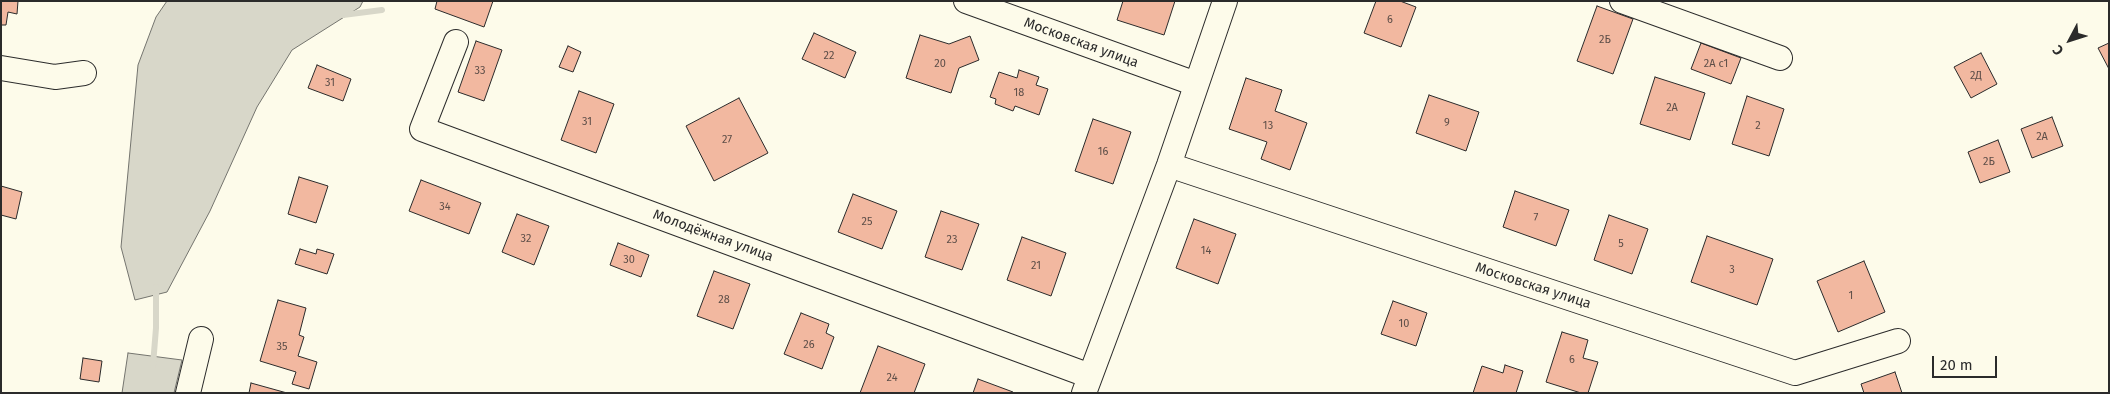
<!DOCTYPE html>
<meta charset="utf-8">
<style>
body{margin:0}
#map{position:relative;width:2110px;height:394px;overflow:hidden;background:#fdfbea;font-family:"Fira Sans",sans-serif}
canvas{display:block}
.frame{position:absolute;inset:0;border:2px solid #2b2b2b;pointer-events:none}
.north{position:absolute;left:2045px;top:15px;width:50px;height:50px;-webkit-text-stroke:4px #fdfbea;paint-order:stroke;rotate:230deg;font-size:14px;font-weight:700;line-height:20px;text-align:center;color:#2b2b2b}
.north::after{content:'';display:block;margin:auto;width:18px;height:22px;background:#2b2b2b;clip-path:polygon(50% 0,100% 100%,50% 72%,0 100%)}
.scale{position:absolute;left:1932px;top:356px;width:65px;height:22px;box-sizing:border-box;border:2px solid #2b2b2b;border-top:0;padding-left:6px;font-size:15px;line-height:18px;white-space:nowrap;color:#2b2b2b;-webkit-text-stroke:4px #fdfbea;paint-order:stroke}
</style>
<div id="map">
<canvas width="2110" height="394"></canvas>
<div class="frame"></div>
<div class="north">С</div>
<div class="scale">20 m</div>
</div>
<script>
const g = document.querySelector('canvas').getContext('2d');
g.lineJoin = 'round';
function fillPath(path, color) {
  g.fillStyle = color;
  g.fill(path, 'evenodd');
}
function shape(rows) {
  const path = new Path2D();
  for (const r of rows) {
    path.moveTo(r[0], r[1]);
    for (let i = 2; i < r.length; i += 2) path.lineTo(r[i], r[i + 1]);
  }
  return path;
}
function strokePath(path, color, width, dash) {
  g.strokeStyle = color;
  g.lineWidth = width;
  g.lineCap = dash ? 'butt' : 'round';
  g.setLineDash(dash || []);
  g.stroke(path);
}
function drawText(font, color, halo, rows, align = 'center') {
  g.font = font + ' "Fira Sans",sans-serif';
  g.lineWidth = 4;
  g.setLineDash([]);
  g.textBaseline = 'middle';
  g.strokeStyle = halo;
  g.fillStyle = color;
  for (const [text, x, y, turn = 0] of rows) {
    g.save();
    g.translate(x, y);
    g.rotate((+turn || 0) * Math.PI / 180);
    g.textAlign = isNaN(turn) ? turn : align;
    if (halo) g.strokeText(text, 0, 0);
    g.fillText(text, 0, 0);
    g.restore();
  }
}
const water = shape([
 [167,1,363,1,360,7,292,50,257,107,210,211,167,292,135,300,121,247,138,65,156,17,167,1],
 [128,353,182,360,174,393,122,393,128,353]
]);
const stream = shape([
 [343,15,382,10],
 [153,365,156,328,156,287]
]);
const building = shape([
 [1,1,18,1,17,14,8,12,6,25,1,25,1,1],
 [437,1,493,1,484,27,435,9,437,1],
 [1123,1,1175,1,1164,35,1117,20,1123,1],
 [1376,1,1400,1,1416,7,1401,47,1364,33,1376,1],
 [1597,6,1633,19,1613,74,1577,61,1597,6],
 [814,33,856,52,845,78,802,59,814,33],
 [920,35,949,44,970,36,979,60,959,68,951,93,906,78,920,35],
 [476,41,502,50,484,101,458,92,476,41],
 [1701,43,1741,58,1731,84,1691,69,1701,43],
 [2109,43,2109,69,2098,48,2109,43],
 [568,46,581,52,573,72,559,67,568,46],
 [1981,53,1997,84,1971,98,1954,67,1981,53],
 [317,65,351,79,343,101,308,88,317,65],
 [1019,70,1039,77,1036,85,1048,89,1039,115,1015,106,1013,111,995,104,996,99,990,97,999,72,1017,78,1019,70],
 [1655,77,1705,93,1690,140,1640,124,1655,77],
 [1246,78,1282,90,1275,111,1307,123,1290,170,1261,159,1267,142,1229,129,1246,78],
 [579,91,614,104,596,153,561,140,579,91],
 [1429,95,1479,112,1466,151,1416,133,1429,95],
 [1747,96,1784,109,1769,156,1732,144,1747,96],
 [739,98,768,153,714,181,686,126,739,98],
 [2052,117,2063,146,2032,158,2021,129,2052,117],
 [1093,119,1131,132,1113,184,1075,171,1093,119],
 [1998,140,2010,172,1980,183,1968,152,1998,140],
 [299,177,328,186,316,223,288,214,299,177],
 [421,180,481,203,469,234,409,211,421,180],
 [1,186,22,192,16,219,1,215,1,186],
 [1515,191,1569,210,1556,246,1503,227,1515,191],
 [853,194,897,211,882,249,838,232,853,194],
 [941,211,979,224,962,270,925,257,941,211],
 [517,214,549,226,534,265,502,252,517,214],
 [1609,215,1648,229,1632,274,1594,260,1609,215],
 [1194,219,1236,234,1218,284,1176,268,1194,219],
 [1707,236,1773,259,1757,305,1691,282,1707,236],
 [1022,237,1066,253,1051,296,1007,280,1022,237],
 [618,243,649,255,641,277,610,265,618,243],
 [300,249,316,254,317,249,334,254,327,274,295,264,300,249],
 [1864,261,1885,312,1838,332,1817,281,1864,261],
 [714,271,750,284,733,329,697,316,714,271],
 [278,300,306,308,299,335,304,337,298,356,317,362,309,389,292,384,296,372,260,361,278,300],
 [1393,301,1427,313,1416,346,1381,334,1393,301],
 [801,313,829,324,826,333,834,337,822,369,784,354,801,313],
 [1562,332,1588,340,1583,358,1598,362,1588,393,1581,393,1546,382,1562,332],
 [878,346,925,364,914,393,860,393,878,346],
 [83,358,102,361,99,382,80,379,83,358],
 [1505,365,1523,371,1516,393,1473,393,1482,366,1503,373,1505,365],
 [1895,372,1902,393,1864,393,1861,384,1895,372],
 [978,379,1013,392,1013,393,973,393,978,379],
 [251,383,287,393,249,393,251,383]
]);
const minor = shape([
 [966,1,1196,84],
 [1622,1,1780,58],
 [456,42,422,129,1090,376],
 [1,68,55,77,84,73],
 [1169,165,1795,373,1898,341],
 [188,393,201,339],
 [1084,393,1169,165,1225,1]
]);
const numberNames = [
 ["6",1390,20],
 ["2Б",1605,40],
 ["22",829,56],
 ["20",940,64],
 ["2А с1",1716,64],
 ["33",480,71],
 ["2Д",1976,76],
 ["31",330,83],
 ["18",1019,93],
 ["2А",1672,108],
 ["31",587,122],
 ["9",1447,123],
 ["13",1268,126],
 ["2",1758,126],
 ["2А",2042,137],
 ["27",727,140],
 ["16",1103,152],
 ["2Б",1989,162],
 ["34",445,207],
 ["7",1536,218],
 ["25",867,222],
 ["32",526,239],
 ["23",952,240],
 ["5",1621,244],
 ["14",1206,251],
 ["30",629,260],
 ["21",1036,266],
 ["3",1732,270],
 ["1",1851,296],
 ["28",724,300],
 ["10",1404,324],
 ["26",809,345],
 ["35",282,347],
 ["6",1572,360],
 ["24",892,378]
];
const streetNames = [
 ["Московская улица",1081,43,20],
 ["Молодёжная улица",713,236,20],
 ["Московская улица",1533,286,18]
];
fillPath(water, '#d8d7c9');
strokePath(water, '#74746e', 1);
strokePath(stream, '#d8d7c9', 6);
fillPath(building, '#f2b8a0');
strokePath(building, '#2b2b2b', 1);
strokePath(minor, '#2b2b2b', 26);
strokePath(minor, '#fdfbea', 24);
drawText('11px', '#5d4e48', null, numberNames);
drawText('14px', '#2b2b2b', '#fdfbea', streetNames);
</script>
